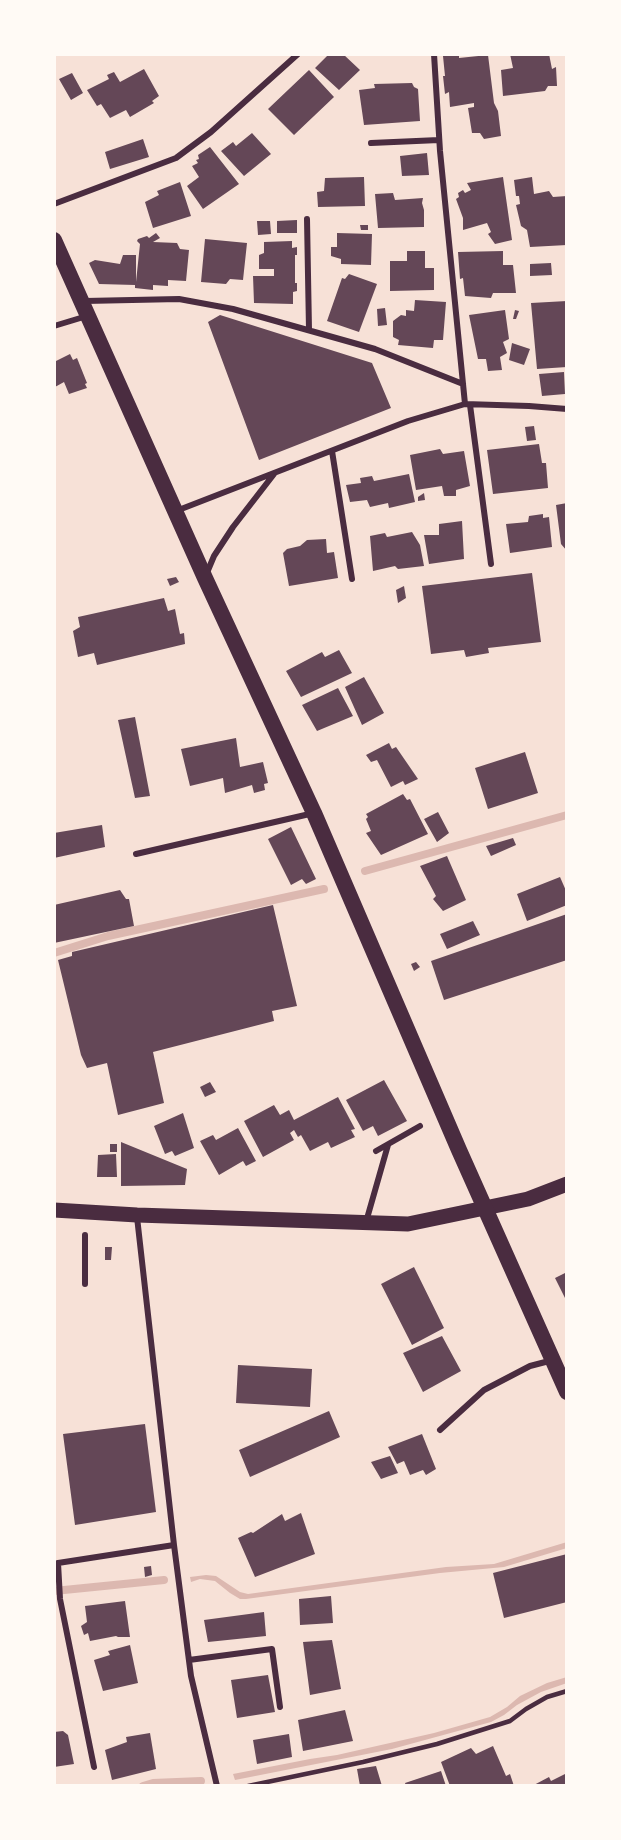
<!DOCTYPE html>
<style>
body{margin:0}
#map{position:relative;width:621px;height:1840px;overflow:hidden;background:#f7e1d7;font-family:"Varela Round",sans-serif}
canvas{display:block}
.frame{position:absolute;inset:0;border:56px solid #fffaf5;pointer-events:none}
</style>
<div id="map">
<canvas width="621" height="1840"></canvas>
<div class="frame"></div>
</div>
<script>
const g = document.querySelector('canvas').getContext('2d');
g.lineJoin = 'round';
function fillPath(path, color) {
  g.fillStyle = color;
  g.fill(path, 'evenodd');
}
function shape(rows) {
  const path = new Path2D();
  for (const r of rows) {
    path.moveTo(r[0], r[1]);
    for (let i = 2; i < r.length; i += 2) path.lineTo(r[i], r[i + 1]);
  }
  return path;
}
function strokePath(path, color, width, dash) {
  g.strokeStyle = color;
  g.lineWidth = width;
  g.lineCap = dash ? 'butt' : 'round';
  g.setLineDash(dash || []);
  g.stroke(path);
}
const water = shape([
 [567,1542,567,1548,504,1567,440,1573,246,1599,240,1599,230,1593,215,1581,200,1579,191,1582,190,1577,206,1575,216,1576,240,1592,248,1594,446,1567,494,1564],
 [567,1677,567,1683,541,1692,517,1705,504,1715,491,1722,392,1749,235,1780,233,1774,310,1759,337,1755,434,1733,490,1717,507,1707,520,1696,547,1683]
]);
const stream = shape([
 [365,871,567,815],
 [54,953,108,936,324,889],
 [54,1591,164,1580],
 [143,1786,153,1783,201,1781]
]);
const building = shape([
 [329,54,343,54,360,70,339,90,315,68],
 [510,54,549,54,552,69,556,67,557,86,548,86,545,91,503,96,501,70,513,68],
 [459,55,459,58,488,55,494,103,498,111,501,136,484,139,480,133,472,133,468,108,474,107,474,103,450,107,449,92,445,94,443,76,445,76,443,56],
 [144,69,159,96,152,101,154,103,130,117,126,110,110,118,101,104,97,106,87,90,109,79,107,75,114,72,120,82],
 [309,70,334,97,294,135,268,109],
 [72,73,83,93,71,100,59,79],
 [412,83,414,87,418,89,420,121,364,125,359,90,375,88,374,84],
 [252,133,271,154,244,176,221,151,233,142,236,146],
 [143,139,149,157,110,169,105,152],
 [210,147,239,184,203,209,187,186,199,177,192,166,198,163,196,160,199,159,198,155],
 [427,153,429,175,402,176,400,156],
 [364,177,365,206,318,207,317,192,324,191,325,178],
 [503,177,512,240,495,244,488,234,491,232,487,223,463,230,463,218,456,199,459,197,458,193,463,190,465,193,471,190,467,183],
 [532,177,534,194,549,191,553,197,567,196,567,245,530,247,527,230,521,226,516,205,520,204,519,196,516,196,514,180],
 [180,182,191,216,153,228,145,202,159,195,157,191],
 [393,193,395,200,423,198,422,203,424,210,424,227,378,228,375,194],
 [297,220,297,233,277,233,277,221],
 [257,221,270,221,271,234,258,235],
 [360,225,368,225,368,230,361,230],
 [156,233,160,238,153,242,177,243,180,249,189,250,186,281,168,280,168,286,153,285,153,290,135,288,135,285,99,284,89,263,95,260,120,264,123,255,136,255,136,282,140,244,137,241,138,239,147,236,149,238],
 [337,233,372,234,371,265,341,264,341,259,331,256,331,247,337,247],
 [205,239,247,243,243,280,230,279,226,284,201,282],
 [292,241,292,248,297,247,297,255,295,255,295,283,297,283,297,291,293,292,293,304,254,303,253,276,274,276,274,269,259,269,259,255,264,253,264,242],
 [407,251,425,251,425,268,434,268,434,290,390,291,390,261,407,261],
 [503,251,503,265,513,265,516,293,493,293,491,298,465,296,463,278,460,279,458,252],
 [551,263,552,275,530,276,530,264],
 [349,274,377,284,359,332,327,321,342,278,345,279],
 [415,300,446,302,443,340,434,340,433,348,398,345,399,340,393,337,393,321,401,315,406,316,406,310,414,311],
 [567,301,567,367,537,369,531,303],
 [385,308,387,325,378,326,377,309],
 [505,310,509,339,503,342,507,353,500,357,502,370,488,371,486,359,478,359,469,315],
 [515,310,519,311,516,319,513,319],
 [220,315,372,363,391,408,259,460,208,322],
 [512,343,530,349,524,365,509,360],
 [70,354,73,360,77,358,87,383,85,384,87,388,69,394,64,382,55,387,54,385,54,370,56,369,54,362],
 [564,372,565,394,542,396,539,374],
 [534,426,536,440,527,441,525,427],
 [539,444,542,463,546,463,548,488,493,494,487,450],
 [440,449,443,454,464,451,470,486,456,490,456,496,444,496,442,486,416,490,410,455],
 [409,474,415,502,389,508,388,503,370,507,367,500,350,502,346,485,361,483,360,478,372,476,374,481],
 [424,493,425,500,418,501,418,497],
 [567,503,567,551,561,544,556,505],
 [543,514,543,518,549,517,552,547,510,553,506,524,528,522,529,516],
 [462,521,464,559,429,564,424,535,439,535,439,524],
 [412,532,420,545,424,566,398,569,395,566,373,571,370,536,385,533,387,537],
 [326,539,327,553,334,552,338,578,289,586,283,553,287,549,300,546,307,540],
 [532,573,541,642,488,648,489,653,466,657,464,650,431,654,422,586],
 [176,577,179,582,170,586,167,579],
 [404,586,406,598,398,603,396,590],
 [164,598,168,611,175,609,180,634,184,633,185,644,97,665,94,653,78,657,73,631,80,627,78,617],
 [339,650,352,673,301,697,286,671,322,652,325,657],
 [364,677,384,713,362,725,345,687],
 [338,688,353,716,317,731,302,705],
 [135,717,150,796,135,798,118,720],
 [236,738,240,767,263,762,268,783,264,784,265,790,254,793,252,785,225,793,223,778,190,786,181,749],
 [389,743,392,749,396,747,418,779,405,785,403,781,391,787,377,760,371,762,366,755],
 [525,752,538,793,488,809,475,768],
 [403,794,407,800,410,799,428,834,381,855,366,833,371,831,366,819,368,817,366,814],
 [438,812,449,833,437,842,424,819],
 [102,825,105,847,54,858,54,833],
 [291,827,316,879,306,884,302,879,291,885,268,839],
 [513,838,516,845,491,856,486,846],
 [447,856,466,900,443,911,433,899,436,896,420,866],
 [560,877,567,893,567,905,527,921,517,894],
 [120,890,126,899,129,899,134,926,54,943,54,905],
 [273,905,297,1006,272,1011,274,1021,153,1052,164,1103,118,1115,107,1063,87,1068,81,1055,58,960,72,956,72,952],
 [567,914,567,960,444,1000,431,961],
 [473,921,480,935,447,949,440,934],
 [416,962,420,967,414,971,411,964],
 [384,1080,407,1121,378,1136,373,1126,363,1131,346,1100],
 [210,1082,216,1092,205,1097,200,1087],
 [338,1097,355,1129,351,1130,355,1137,331,1148,328,1142,310,1151,301,1135,298,1137,294,1130,290,1133,294,1140,263,1157,244,1121,274,1105,280,1115,289,1110,294,1120],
 [183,1113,194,1148,175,1156,172,1151,165,1154,154,1126],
 [238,1128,256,1161,246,1166,243,1161,219,1175,200,1141,213,1135,216,1140],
 [121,1142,187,1169,185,1185,121,1186],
 [110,1144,117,1144,117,1152,110,1152],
 [116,1154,117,1177,97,1177,98,1155],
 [105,1247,112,1247,111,1260,105,1260],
 [414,1267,444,1328,412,1345,381,1284],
 [567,1272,567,1302,555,1278],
 [442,1336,461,1371,423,1392,403,1353],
 [238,1365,312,1369,310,1407,236,1403],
 [329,1411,340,1437,250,1477,239,1450],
 [145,1424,156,1512,75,1525,63,1434],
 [422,1434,436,1469,426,1475,423,1470,410,1475,404,1461,397,1464,388,1447],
 [390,1456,398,1473,381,1479,371,1462],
 [301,1513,315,1554,255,1577,238,1538,251,1532,253,1533,282,1514,285,1521],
 [567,1554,567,1602,504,1618,493,1573],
 [151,1566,152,1575,145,1577,144,1567],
 [331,1596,333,1623,300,1625,299,1599],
 [125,1601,130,1637,118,1637,116,1636,90,1641,88,1633,84,1635,81,1626,87,1622,85,1606],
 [264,1612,266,1636,208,1642,204,1620],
 [332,1640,341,1689,310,1695,303,1642],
 [130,1645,138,1683,103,1691,94,1660,110,1655,108,1651],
 [268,1675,275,1712,237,1718,231,1680],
 [345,1710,353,1741,303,1751,298,1720],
 [63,1731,68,1735,74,1764,54,1767,54,1732],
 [150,1733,156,1769,112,1780,105,1750,127,1742,126,1737],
 [289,1734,292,1757,257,1764,253,1740],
 [493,1746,506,1776,510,1774,514,1786,450,1786,441,1762,471,1748,476,1754],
 [376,1766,382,1786,360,1786,357,1769],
 [441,1771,446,1786,406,1786,405,1783],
 [567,1773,567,1786,532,1786,549,1777,551,1781]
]);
const service = shape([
 [248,1786,363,1762,437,1744,510,1721,526,1709,547,1697,567,1691]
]);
const minor = shape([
 [434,54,440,151,465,404],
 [371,143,439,140],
 [54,204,176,158,211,132,298,54],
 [307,219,309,330],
 [85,301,179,299,233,309,375,349,463,384],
 [54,326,87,316],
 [470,405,491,564],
 [332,451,352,579],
 [176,511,408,421,465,404,529,406,567,409],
 [206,575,214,556,233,527,274,474],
 [136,854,314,813],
 [376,1151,420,1126],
 [137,1217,174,1545,191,1676,217,1786],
 [366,1222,388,1145],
 [85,1284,85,1235],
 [440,1430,484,1390,530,1366,553,1360],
 [189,1660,272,1649,280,1707],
 [94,1767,60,1599,58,1563,174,1545]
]);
const primary = shape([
 [54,1210,137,1215,408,1224,528,1199,567,1184]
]);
const trunk = shape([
 [54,240,205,578,314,813,459,1150,567,1392]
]);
fillPath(water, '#dcb8b0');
strokePath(stream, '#dcb8b0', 8);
fillPath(building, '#644757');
strokePath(service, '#4a2c40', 4.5);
strokePath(minor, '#4a2c40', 6);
strokePath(primary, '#4a2c40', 15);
strokePath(trunk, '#4a2c40', 16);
</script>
